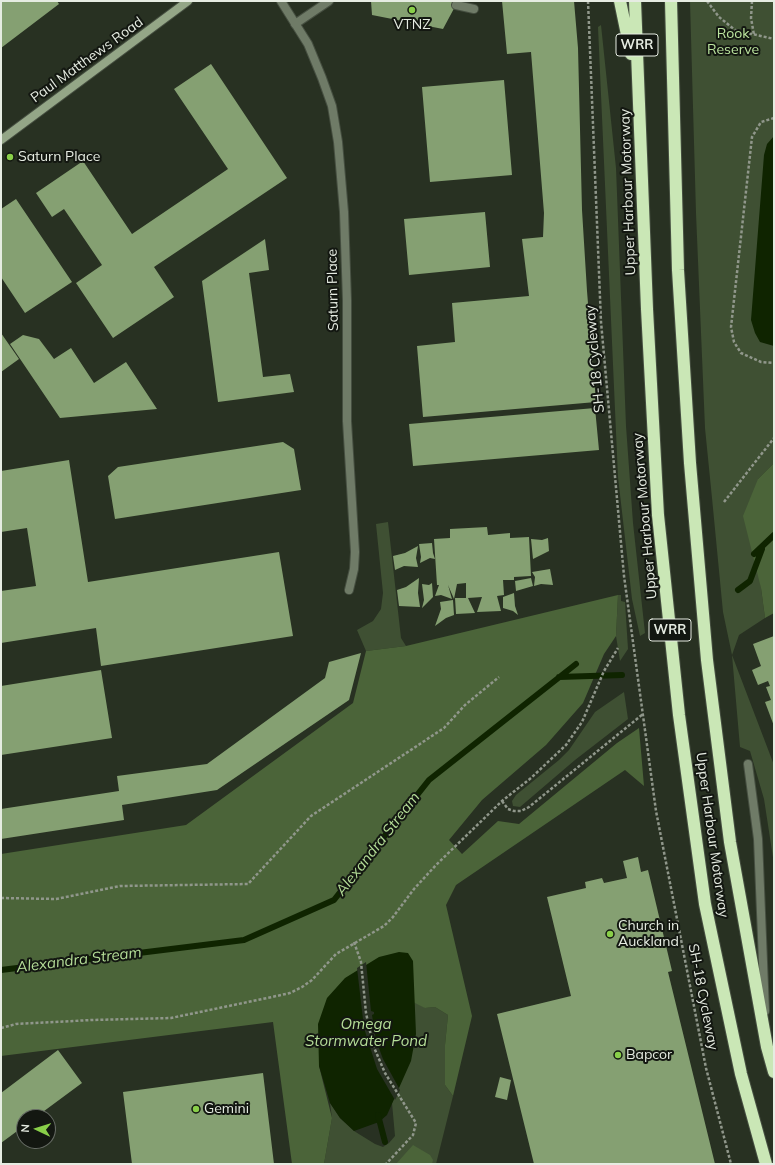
<!DOCTYPE html>
<style>
body{margin:0}
#map{position:relative;width:775px;height:1165px;overflow:hidden;background:#283122;font-family:Mulish,sans-serif}
canvas{display:block}
.frame{position:absolute;inset:0;border:2px solid #e6ece2;pointer-events:none}
.north{position:absolute;left:16px;top:1109px;width:40px;height:40px;box-sizing:border-box;background:#131711;border:1px solid #676c65;border-radius:50%;rotate:274deg;font-size:11px;font-weight:700;line-height:16px;text-align:center;color:#e6ece2}
.north::after{content:'';display:block;margin:auto;width:14px;height:18px;background:#89cf49;clip-path:polygon(50% 0,100% 100%,50% 72%,0 100%)}
</style>
<div id="map">
<canvas width="775" height="1165"></canvas>
<div class="frame"></div>
<div class="north">N</div>
</div>
<script>
const g = document.querySelector('canvas').getContext('2d');
g.lineJoin = 'round';
function fillPath(path, color) {
  g.fillStyle = color;
  g.fill(path, 'evenodd');
}
function shape(rows) {
  const path = new Path2D();
  for (const r of rows) {
    path.moveTo(r[0], r[1]);
    for (let i = 2; i < r.length; i += 2) path.lineTo(r[i], r[i + 1]);
  }
  return path;
}
function strokePath(path, color, width, dash) {
  g.strokeStyle = color;
  g.lineWidth = width;
  g.lineCap = dash ? 'butt' : 'round';
  g.setLineDash(dash || []);
  g.stroke(path);
}
function drawText(font, color, halo, rows, align = 'center') {
  g.font = font + ' Mulish,sans-serif';
  g.lineWidth = 4;
  g.setLineDash([]);
  g.textBaseline = 'middle';
  g.strokeStyle = halo;
  g.fillStyle = color;
  for (const [text, x, y, turn = 0] of rows) {
    g.save();
    g.translate(x, y);
    g.rotate((+turn || 0) * Math.PI / 180);
    g.textAlign = isNaN(turn) ? turn : align;
    if (halo) g.strokeText(text, 0, 0);
    g.fillText(text, 0, 0);
    g.restore();
  }
}
const green = shape([
 [690,1,774,1,774,463,758,479,761,588,765,618,739,635,732,655,774,765,774,864,764,799,750,751,740,747,732,655,723,612,712,498,705,428,696,213],
 [601,25,616,168,626,426,633,523,645,633,640,636,632,599,618,477,598,27],
 [388,522,401,638,406,646,366,651,357,630,373,621,381,609,383,593,376,524],
 [618,595,621,595,621,601,625,602,628,649,620,661,616,636],
 [624,692,628,719,575,760,520,807,513,806,512,801,516,795,559,760,569,750,595,712],
 [405,952,425,1008,435,1007,448,1015,445,1045,445,1085,453,1096,436,1164,324,1164,332,1118,330,1103,340,1118,354,1131,375,1144,383,1147,389,1143,395,1136,392,1103,398,1090]
]);
const forest = shape([
 [774,463,774,613,765,618,761,588,743,516,758,479],
 [618,595,616,636,604,654,583,703,546,745,482,800,449,840,462,854,498,821,519,824,617,743,639,728,644,786,625,770,456,885,446,905,472,1016,453,1096,445,1085,445,1045,448,1015,435,1007,425,1008,413,1002,413,961,319,1066,332,1118,324,1164,292,1164,273,1022,1,1056,1,854,186,825,353,703,366,651,406,646],
 [413,1145,430,1155,433,1160,432,1164,396,1164]
]);
const water = shape([
 [774,136,774,346,760,342,755,333,751,320,764,155,767,144],
 [399,952,408,953,413,961,416,1034,411,1061,387,1115,379,1122,354,1131,340,1118,330,1103,319,1066,318,1024,327,998,345,978,379,957]
]);
const pier = shape([
 [366,962,371,1011,374,1012,374,1014,372,1015,376,1040,383,1059,400,1090,395,1100,377,1069,364,1028,357,968]
]);
const stream = shape([
 [754,554,774,535],
 [738,590,750,581,762,549],
 [559,677,622,675],
 [1,970,244,940,334,900,429,780,576,664],
 [378,1115,385,1142]
]);
const building = shape([
 [1,1,57,1,59,4,1,48],
 [371,1,458,1,443,29,372,15],
 [502,1,574,1,578,48,582,210,587,291,596,402,423,417,417,346,455,342,452,303,529,296,522,239,543,237,544,213,531,52,507,54],
 [211,64,287,178,154,267,174,297,113,338,76,283,102,265,64,209,52,217,36,193,83,161,132,234,228,169,174,89],
 [504,80,512,175,430,182,422,87],
 [16,199,72,282,25,313,1,277,1,209],
 [485,212,490,267,409,275,404,219],
 [265,239,269,270,249,273,263,377,290,374,294,392,218,402,202,281],
 [1,333,19,359,1,372],
 [23,335,39,339,54,359,71,348,94,383,126,362,157,409,60,418,10,344],
 [595,408,599,450,413,466,409,424],
 [283,442,294,449,301,490,115,519,108,476,118,467],
 [69,460,88,582,279,552,293,636,101,666,96,628,1,643,1,591,36,586,27,528,1,532,1,471],
 [487,527,488,535,510,533,510,538,529,537,531,576,514,577,514,580,503,580,504,595,497,596,501,611,477,612,482,597,468,598,475,613,456,614,455,598,466,598,466,583,457,584,454,599,448,585,452,599,441,595,435,596,439,585,437,585,434,539,450,538,450,529],
 [548,538,549,551,533,559,531,539,542,540],
 [432,543,433,553,435,559,430,558,420,563,421,557,419,544],
 [418,546,416,558,418,567,404,566,395,570,393,556,405,553],
 [550,569,553,585,541,584,534,586,535,577,532,572],
 [419,578,418,593,420,607,399,606,397,590,406,587],
 [531,578,533,586,516,591,515,581],
 [432,583,433,597,422,608,424,600,422,584,429,585],
 [514,593,515,606,518,615,513,611,503,608,503,597],
 [453,600,454,615,446,618,435,626,441,609,440,602],
 [774,636,774,726,765,702,771,700,766,687,770,686,768,681,758,685,752,670,761,666,753,644],
 [361,653,349,700,217,790,122,805,124,820,1,839,1,809,119,791,117,776,207,764,325,678,329,662],
 [101,670,112,738,1,755,1,686],
 [638,857,641,872,648,870,672,971,668,972,715,1164,534,1164,497,1014,571,996,547,897,586,888,585,882,602,878,604,883,627,878,623,861],
 [58,1050,82,1083,36,1117,24,1117,24,1126,1,1143,1,1093],
 [263,1073,274,1164,132,1164,123,1092],
 [500,1077,511,1080,507,1100,495,1097]
]);
const path = shape([
 [588,1,601,322,624,576,656,811,706,1068,731,1164],
 [707,1,719,17,735,30,774,39],
 [752,1,751,18,754,35],
 [774,118,761,122,752,137,731,327,734,342,741,353,761,362,774,363],
 [724,502,774,438],
 [502,801,508,809,514,811,521,811,529,807,643,714],
 [1,898,56,899,120,886,248,884,311,816,444,728,465,705,499,677],
 [354,942,361,962,366,1013,373,1045,385,1073,416,1123,413,1135,386,1164],
 [1,1028,16,1024,92,1020,171,1018,272,997,290,993,302,987,312,980,336,954,384,926,393,917,414,889,436,865,502,801,531,778,566,745,582,722,604,671,618,648]
]);
const lane = shape([
 [456,5,474,9],
 [295,24,329,1],
 [748,764,758,839,765,1011]
]);
const street = shape([
 [281,1,308,44,322,78,332,106,338,142,344,212,347,301,347,421,355,552,354,569,349,590]
]);
const secondary = shape([
 [1,140,188,1]
]);
const highway = shape([
 [620,1,631,54],
 [635,1,647,309,658,515,679,715,705,904,741,1074,766,1164],
 [671,1,678,270,690,463,707,660,730,842,767,1047,774,1072]
]);
const markers = [
 [412,10,4,"#89cf49"],
 [10,157,4,"#89cf49"],
 [610,934,4,"#89cf49"],
 [618,1055,4,"#89cf49"],
 [196,1109,4,"#89cf49"]
];
const shields = [
 [637,45,42],
 [670,630,42]
];
const shieldNames = [
 ["WRR",637,45],
 ["WRR",670,630]
];
const poiNames = [
 ["VTNZ",412,25,"center"],
 ["Saturn Place",18,157],
 ["Church in",618,926],
 ["Auckland",618,942],
 ["Bapcor",626,1055],
 ["Gemini",204,1109]
];
const parkNames = [
 ["Rook",733,34],
 ["Reserve",733,50]
];
const streetNames = [
 ["Paul Matthews Road",87,60,-36],
 ["Upper Harbour Motorway",628,192,-92],
 ["Saturn Place",333,290,-91],
 ["SH-18 Cycleway",595,359,-95],
 ["Upper Harbour Motorway",645,516,-95],
 ["Upper Harbour Motorway",712,835,82],
 ["SH-18 Cycleway",703,997,79]
];
const waterNames = [
 ["Alexandra Stream",378,844,-52],
 ["Alexandra Stream",79,960,-7],
 ["Omega",366,1024],
 ["Stormwater Pond",366,1041]
];
fillPath(green, '#3f5033');
fillPath(forest, '#4b6439');
fillPath(water, '#0f2400');
fillPath(pier, '#283122');
strokePath(stream, '#0f2400', 6);
fillPath(building, '#85a072');
strokePath(lane, '#464f41', 10);
strokePath(street, '#464f41', 10);
strokePath(secondary, '#464f41', 10);
strokePath(highway, '#464f41', 14);
strokePath(path, '#90978b', 2.5, [3, 2]);
strokePath(lane, '#6f7b67', 8);
strokePath(street, '#6f7b67', 8);
strokePath(secondary, '#94a687', 8);
strokePath(highway, '#cae7b6', 12);
for (const [x, y, r, color] of markers) {
  const dot = new Path2D();
  dot.arc(x, y, r, 0, 2 * Math.PI);
  g.fillStyle = color;
  g.fill(dot);
  strokePath(dot, '#131711', 1.5);
}
for (const [x, y, w] of shields) {
  const box = new Path2D();
  box.roundRect(x - w / 2, y - 11, w, 22, 3);
  g.fillStyle = '#131711';
  g.fill(box);
  strokePath(box, '#e6ece2', 1);
}
drawText('bold 13px', '#e6ece2', null, shieldNames);
drawText('14px', '#e6ece2', '#131711', poiNames, 'left');
drawText('14px', '#bce59f', '#131711', parkNames);
drawText('14px', '#e6ece2', '#131711', streetNames);
drawText('italic 15px', '#b5de98', '#131711', waterNames);
</script>
